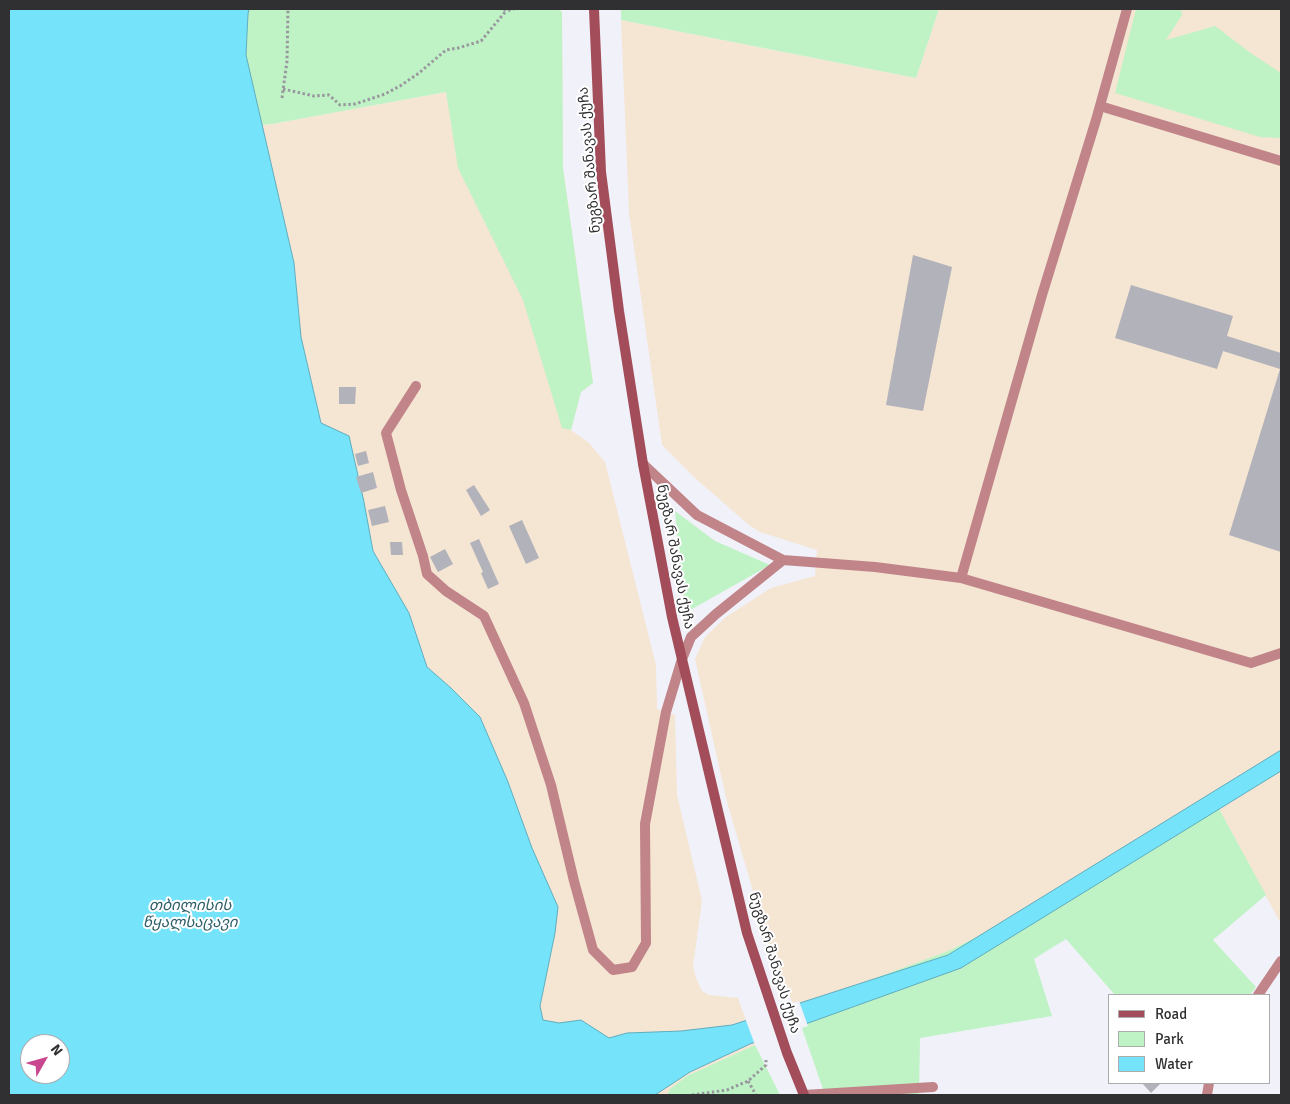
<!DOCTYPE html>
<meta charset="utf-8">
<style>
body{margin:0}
#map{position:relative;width:1290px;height:1104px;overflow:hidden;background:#f1f1f9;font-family:Signika,sans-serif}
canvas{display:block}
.frame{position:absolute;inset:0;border:10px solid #303033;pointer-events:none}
.legend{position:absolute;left:1108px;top:994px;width:162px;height:90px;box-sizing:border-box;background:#fff;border:1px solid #acacad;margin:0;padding:6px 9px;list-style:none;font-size:15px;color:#303033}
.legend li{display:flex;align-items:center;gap:10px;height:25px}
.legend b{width:25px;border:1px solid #acacad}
.north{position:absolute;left:20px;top:1034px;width:50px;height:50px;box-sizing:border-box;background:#fff;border:1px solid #acacad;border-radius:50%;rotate:52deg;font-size:14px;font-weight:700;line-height:20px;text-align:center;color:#303033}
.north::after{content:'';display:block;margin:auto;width:18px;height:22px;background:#c9478e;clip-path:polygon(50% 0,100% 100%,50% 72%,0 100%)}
</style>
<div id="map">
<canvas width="1290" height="1104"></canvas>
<div class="frame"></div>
<ul class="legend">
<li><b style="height:6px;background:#a24d59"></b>Road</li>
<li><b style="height:14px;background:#bff3c5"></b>Park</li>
<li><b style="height:14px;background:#75e3fa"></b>Water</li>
</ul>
<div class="north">N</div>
</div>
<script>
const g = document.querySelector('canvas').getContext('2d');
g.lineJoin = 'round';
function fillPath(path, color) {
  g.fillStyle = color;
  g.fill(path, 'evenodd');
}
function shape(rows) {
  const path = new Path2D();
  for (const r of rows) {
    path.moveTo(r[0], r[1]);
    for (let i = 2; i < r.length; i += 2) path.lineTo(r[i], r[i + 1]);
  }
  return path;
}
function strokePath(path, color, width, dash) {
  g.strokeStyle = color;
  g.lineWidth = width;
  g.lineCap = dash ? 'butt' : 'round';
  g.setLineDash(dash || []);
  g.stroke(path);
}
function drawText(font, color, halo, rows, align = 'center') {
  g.font = font + ' Signika,"Noto Sans Georgian",sans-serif';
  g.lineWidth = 4;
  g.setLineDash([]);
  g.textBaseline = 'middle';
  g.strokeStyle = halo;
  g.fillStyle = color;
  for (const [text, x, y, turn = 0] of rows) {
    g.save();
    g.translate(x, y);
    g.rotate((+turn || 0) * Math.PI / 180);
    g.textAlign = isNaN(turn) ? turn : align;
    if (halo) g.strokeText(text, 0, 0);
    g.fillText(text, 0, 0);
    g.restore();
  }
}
const industrial = shape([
 [558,9,562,12,563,168,593,383,581,392,571,430,589,443,605,462,656,665,657,709,675,715,677,795,702,901,693,966,696,978,702,991,709,995,738,998,755,1045,687,1076,670,1089,667,1095,628,1095,581,1020,559,1023,542,1020,540,1006,555,933,532,848,508,782,480,717,451,688,427,667,409,613,373,551,364,502,321,423,301,337,294,263,262,125,272,124,446,92],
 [939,9,1281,9,1281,924,1212,796,987,932,948,951,795,1008,773,959,727,802,695,659,705,637,726,617,771,588,815,576,817,550,760,532,749,525,696,479,662,445,629,213,621,20,916,78]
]);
const green = shape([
 [249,9,558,9,562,12,563,168,593,383,581,392,571,430,562,428,523,300,458,168,446,92,272,124,262,125,246,55,248,14],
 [621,9,939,9,916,78,621,20],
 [1136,9,1181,9,1182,15,1166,40,1215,26,1252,54,1281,73,1281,138,1260,137,1115,93],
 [675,511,715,541,770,565,685,613],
 [1212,796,1266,895,1213,940,1256,987,1250,995,1115,995,1066,939,1034,959,1052,1016,920,1038,919,1095,825,1095,795,1008,948,951,987,932],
 [755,1045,780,1095,667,1095,670,1089,687,1076]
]);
const water = shape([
 [9,9,249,9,248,14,246,55,294,263,301,337,321,423,349,436,364,502,373,551,409,613,427,667,451,688,480,717,508,782,532,848,558,907,555,933,540,1006,543,1020,559,1023,581,1020,609,1038,627,1033,681,1031,732,1025,948,955,1281,750,1281,771,961,968,750,1044,690,1072,655,1095,9,1095,9,9],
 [30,1044,60,1044,60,1074,30,1074,30,1044]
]);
const pier = shape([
 [799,1001,808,1026,755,1045,745,1018]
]);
const building = shape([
 [913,255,952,267,923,411,886,405],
 [1131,285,1233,316,1227,336,1281,353,1281,552,1229,535,1280,369,1223,351,1217,369,1115,338],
 [339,387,356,387,355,404,339,404],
 [366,451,369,463,358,466,355,454],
 [373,472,377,488,361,493,356,477],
 [474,485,490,510,481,516,466,490],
 [385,506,389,522,372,526,368,510],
 [522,520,539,558,526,564,509,526],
 [479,539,499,584,488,589,481,573,483,572,470,543],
 [390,542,402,542,403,555,391,555],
 [445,549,453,564,438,572,430,557],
 [1142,1083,1161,1083,1151,1093]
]);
const path = shape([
 [504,9,506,11,514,9],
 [283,89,314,96,329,95,340,105,355,104,385,94,400,86,419,73,446,50,458,48,481,41,506,11],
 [282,98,287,61,288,9],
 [748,1081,756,1095],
 [692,1095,727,1090,748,1081,766,1065,766,1060]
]);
const lane = shape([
 [1100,106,1281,161],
 [416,386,386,433,401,490,423,556,427,574,446,591,484,616,524,703,551,785,574,881,593,950,613,970,632,967,646,943,645,824,666,712,682,659,691,637,716,614,783,560],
 [643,464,697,515,783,560,875,567,961,578,1251,663,1281,653],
 [961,578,1042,295,1096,120,1127,9],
 [804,1095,933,1087]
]);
const street = shape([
 [1258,995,1281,961],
 [1207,1095,1209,1083]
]);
const secondary = shape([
 [594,9,601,172,619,311,643,464,672,617,747,933,787,1053,804,1095]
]);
const streetNames = [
 ["ნუგზარ შანავას ქუჩა",590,160,-95],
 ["ნუგზარ შანავას ქუჩა",675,557,79],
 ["ნუგზარ შანავას ქუჩა",774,963,73]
];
const waterNames = [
 ["თბილისის",190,906],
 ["წყალსაცავი",190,923]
];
fillPath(industrial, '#f5e5d3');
fillPath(green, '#bff3c5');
fillPath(water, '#75e3fa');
strokePath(water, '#60adbe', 1);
fillPath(pier, '#f1f1f9');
fillPath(building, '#b2b2bb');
strokePath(path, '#98989e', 3, [2.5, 2.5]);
strokePath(lane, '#c08489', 10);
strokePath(street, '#c08489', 10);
strokePath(secondary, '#a24d59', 10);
drawText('14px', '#303033', '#fff', streetNames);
drawText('italic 15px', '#2e5e68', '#fff', waterNames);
</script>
